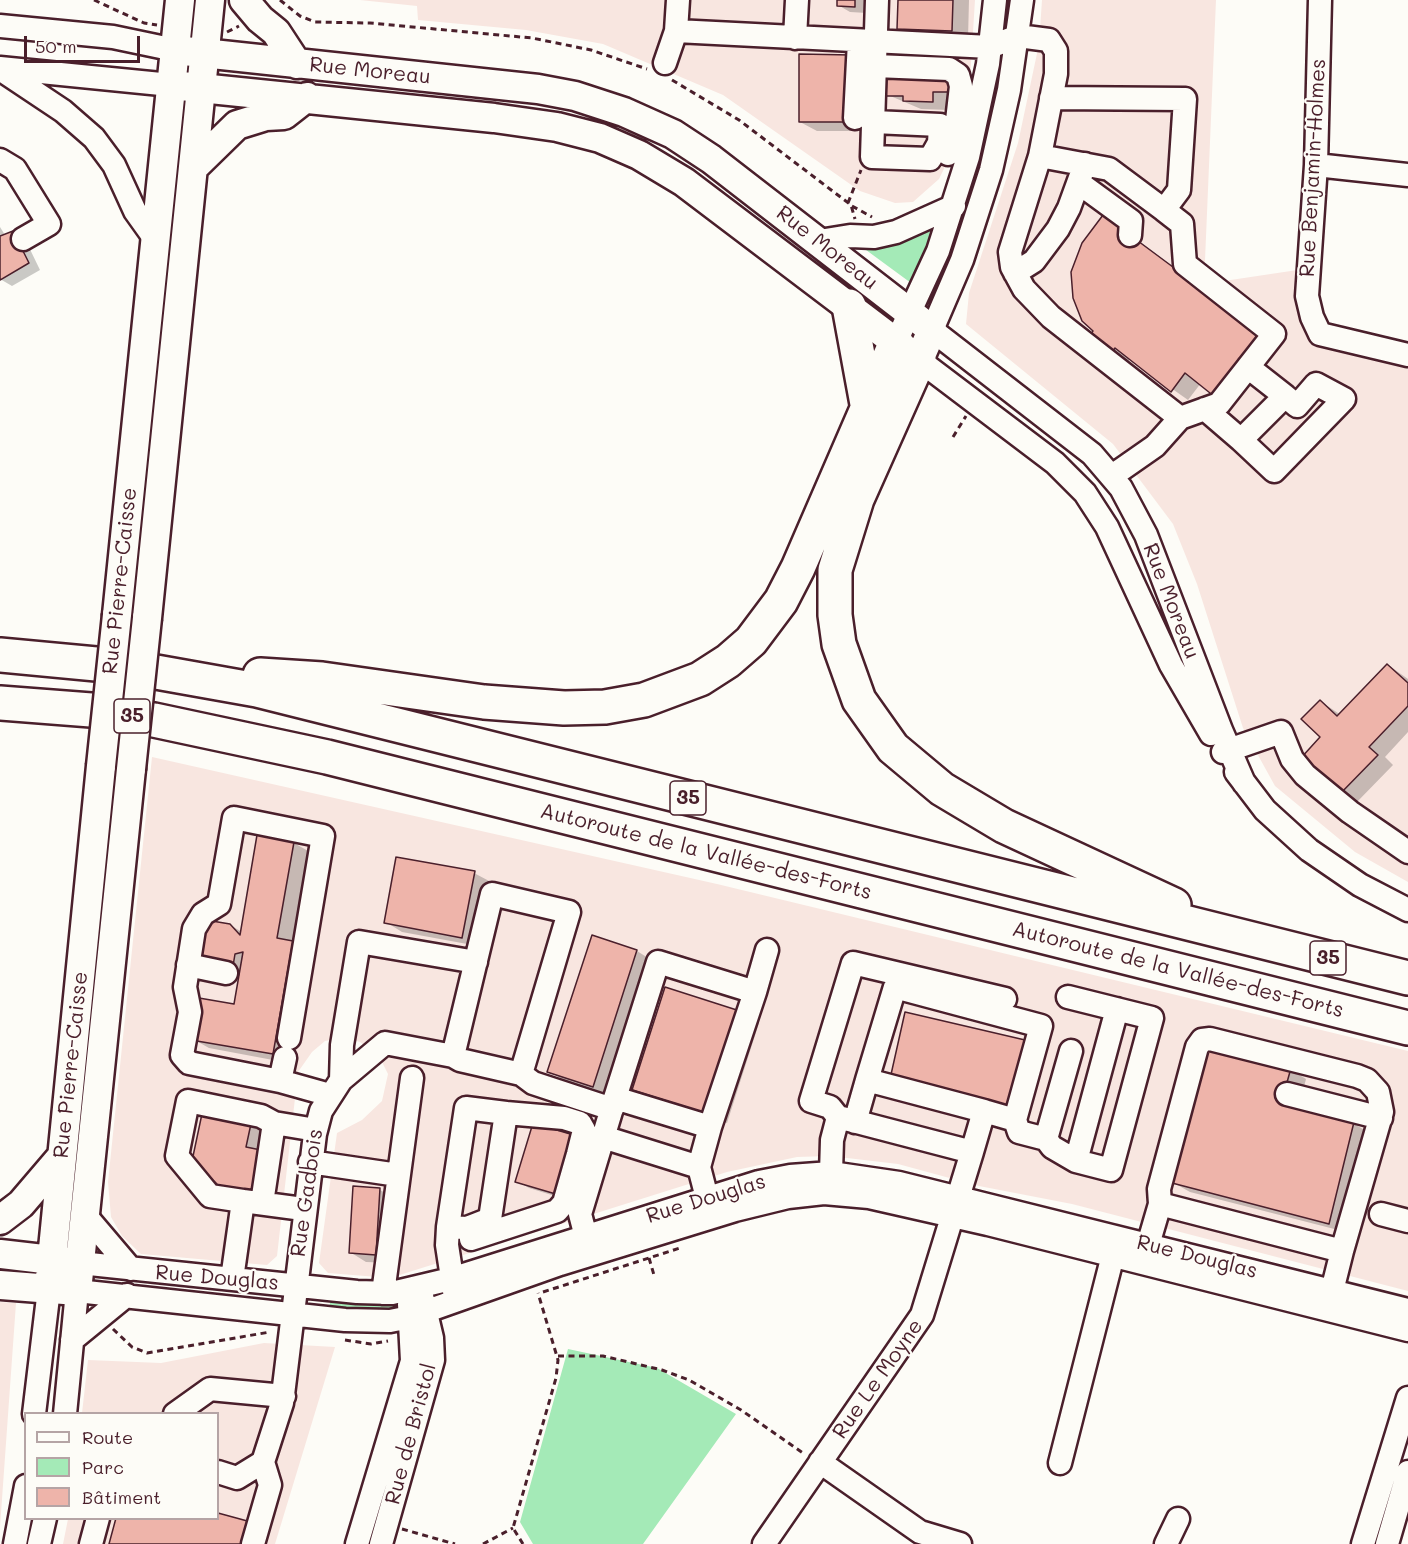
<!DOCTYPE html>
<meta charset="utf-8">
<style>
body{margin:0}
#map{position:relative;width:1408px;height:1544px;overflow:hidden;background:#fdfcf7;font-family:Mali,sans-serif}
canvas{display:block}
.legend{position:absolute;left:24px;top:1412px;width:195px;height:108px;box-sizing:border-box;background:#fdfcf7;border:2px solid #b5a4a5;margin:0;padding:8px 10px;list-style:none;font-size:18px;color:#4a1f2b}
.legend li{display:flex;align-items:center;gap:12px;height:30px}
.legend b{width:30px;border:2px solid #b5a4a5}
.scale{position:absolute;left:24px;top:36px;width:116px;height:27px;box-sizing:border-box;border:3px solid #4a1f2b;border-top:0;padding-left:8px;font-size:18px;line-height:21px;white-space:nowrap;color:#4a1f2b;-webkit-text-stroke:4px #fdfcf7;paint-order:stroke}
</style>
<div id="map">
<canvas width="1408" height="1544"></canvas>
<ul class="legend">
<li><b style="height:8px;background:#fdfcf7"></b>Route</li>
<li><b style="height:16px;background:#a4eab7"></b>Parc</li>
<li><b style="height:16px;background:#eeb4aa"></b>Bâtiment</li>
</ul>
<div class="scale">50 m</div>
</div>
<script>
const g = document.querySelector('canvas').getContext('2d');
g.lineJoin = 'round';
function fillPath(path, color) {
  g.fillStyle = color;
  g.fill(path, 'evenodd');
}
function shape(rows) {
  const path = new Path2D();
  for (const r of rows) {
    path.moveTo(r[0], r[1]);
    for (let i = 2; i < r.length; i += 2) path.lineTo(r[i], r[i + 1]);
  }
  return path;
}
function strokePath(path, color, width, dash) {
  g.strokeStyle = color;
  g.lineWidth = width;
  g.lineCap = dash ? 'butt' : 'round';
  g.setLineDash(dash || []);
  g.stroke(path);
}
function drawText(font, color, halo, rows, align = 'center') {
  g.font = font + ' Mali,sans-serif';
  g.lineWidth = 4.5;
  g.setLineDash([]);
  g.textBaseline = 'middle';
  g.strokeStyle = halo;
  g.fillStyle = color;
  for (const [text, x, y, turn = 0] of rows) {
    g.save();
    g.translate(x, y);
    g.rotate((+turn || 0) * Math.PI / 180);
    g.textAlign = isNaN(turn) ? turn : align;
    if (halo) g.strokeText(text, 0, 0);
    g.fillText(text, 0, 0);
    g.restore();
  }
}
const built = shape([
 [360,0,975,0,970,79,960,136,939,179,913,202,895,203,860,191,723,95,603,44,526,30,418,20,417,6],
 [1042,0,1216,0,1204,284,1304,269,1318,333,1408,353,1408,882,1355,852,1275,786,1243,728,1197,584,1173,524,1113,444,966,324,969,293,1018,143,1039,44],
 [152,757,717,884,1408,1051,1408,1291,1072,1204,979,1186,898,1164,830,1156,797,1157,727,1172,390,1278,328,1273,319,1263,337,1133,362,1120,382,1101,388,1074,379,1056,360,1042,347,1038,325,1041,312,1052,298,1072,277,1256,267,1265,141,1254,122,1236,111,1217,108,1182],
 [0,1302,16,1303,0,1527],
 [264,1343,335,1347,275,1544,63,1544,68,1519,218,1518,218,1414,82,1413,88,1360,161,1363]
]);
const green = shape([
 [934,227,911,283,862,247],
 [331,1297,397,1301,400,1310,329,1309],
 [568,1349,657,1368,736,1414,643,1544,533,1544,520,1522]
]);
const shadow = shape([
 [838,0,867,0,867,13,850,12,838,5],
 [899,0,969,0,968,39,915,38,899,28],
 [852,56,864,131,817,131,800,122],
 [942,79,965,88,949,110,921,109,888,95],
 [1103,217,1120,227,1278,344,1201,383,1188,400,1130,359,1127,363,1111,353,1095,331],
 [0,227,5,235,25,239,40,270,12,286,0,279],
 [1388,665,1408,679,1408,732,1385,757,1393,765,1355,804,1339,795,1322,737,1320,701,1341,715],
 [258,837,294,843,310,852,309,952,289,1063,209,1048,193,1039,235,1006,241,973,223,970,230,925,242,932],
 [474,873,491,882,478,946,402,932,386,922],
 [593,937,637,951,653,961,609,1095,565,1081,549,1071],
 [743,1014,759,1023,727,1123,650,1098,634,1089],
 [1290,1069,1306,1079,1298,1110,1354,1124,1370,1133,1346,1232,1190,1192,1174,1183],
 [252,1121,268,1130,268,1200,236,1194,219,1184],
 [534,1124,571,1201,529,1188,517,1181],
 [380,1190,396,1199,392,1263,366,1262,350,1252]
]);
const building = shape([
 [837,0,855,0,855,7,837,6,837,0],
 [898,0,953,0,952,31,897,29,898,0],
 [799,54,852,55,848,122,799,122,799,54],
 [887,71,949,77,949,92,933,92,933,102,903,101,903,96,886,96,887,71],
 [1103,215,1263,334,1215,397,1185,373,1171,392,1115,348,1110,355,1089,338,1093,331,1082,321,1073,298,1071,272,1082,243,1103,215],
 [13,231,29,263,0,280,0,236,13,231],
 [1387,664,1408,683,1408,706,1369,747,1378,755,1338,796,1300,759,1320,737,1301,719,1320,700,1337,716,1387,664],
 [257,835,294,842,277,938,293,941,273,1054,191,1040,199,998,234,1004,243,952,235,954,233,966,205,961,198,955,203,930,212,921,230,924,240,935,257,835],
 [396,857,475,871,462,938,384,923,396,857],
 [592,935,637,950,593,1087,547,1072,592,935],
 [665,987,743,1012,711,1115,632,1090,665,987],
 [905,1012,1025,1040,1010,1107,890,1079,905,1012],
 [1208,1047,1291,1068,1281,1104,1354,1122,1329,1224,1172,1183,1208,1047],
 [203,1109,252,1119,246,1147,261,1150,252,1192,218,1185,192,1161,203,1109],
 [533,1123,577,1136,559,1195,515,1182,533,1123],
 [353,1186,380,1188,376,1255,349,1253,353,1186],
 [218,1513,251,1522,244,1544,109,1544,116,1518,218,1518,218,1513]
]);
const path = shape([
 [94,0,144,23,157,25],
 [280,0,300,16,315,22,370,23,532,38,591,50,647,69],
 [227,32,239,26],
 [672,80,739,120,851,205,855,219],
 [848,203,861,170],
 [852,206,872,217],
 [953,437,966,416],
 [649,1258,654,1275],
 [543,1292,680,1248],
 [113,1329,132,1347,147,1353,270,1332],
 [345,1340,371,1344,388,1341],
 [558,1356,603,1356,662,1370,689,1380,741,1410,803,1453],
 [402,1529,455,1544],
 [483,1544,513,1528],
 [523,1544,513,1528,556,1378,558,1360,538,1293]
]);
const minor = shape([
 [678,0,676,31,990,47,1018,36,1049,40,1056,51,1056,74,1040,156,1010,252,1012,267,1024,289,1051,317,1180,418,1155,446,1112,476],
 [1022,0,1009,90,991,170,962,260,932,330,1092,454,1121,488,1146,535,1221,730,1244,783],
 [1320,0,1316,165,1307,296,1312,317,1320,334,1408,355],
 [0,26,113,37,175,50],
 [795,38,797,0],
 [665,63,676,31],
 [875,66,949,69,958,75,961,86,955,138,948,154],
 [0,68,171,85],
 [0,69,63,111,94,138,114,165,135,211,155,239],
 [855,118,859,41],
 [874,122,940,125,939,143,930,159,872,157,877,0],
 [1040,156,1109,169,1164,210,1179,190,1185,99,1051,98],
 [0,160,15,169,49,224,23,239],
 [1316,165,1408,175],
 [1079,183,1131,221,1130,235],
 [1164,210,1182,224,1185,264,1274,334,1219,404,1180,418],
 [819,241,850,236,874,237,896,232,954,206],
 [1015,273,1034,261,1058,229,1069,208,1085,164],
 [896,342,938,251,968,157,988,64,995,0],
 [919,360,1055,463,1085,493,1107,527,1171,665,1211,734],
 [1205,409,1241,440,1285,396,1248,367],
 [1241,440,1274,471,1344,399,1316,384,1297,406,1285,396],
 [1223,752,1281,732,1292,759,1305,775,1350,812,1408,852],
 [1236,772,1265,810,1309,850,1360,885,1408,910],
 [188,965,226,973],
 [755,992,767,950],
 [453,1056,492,894,569,912,521,1074],
 [285,1058,280,1081,189,1063,182,1055,190,1012,185,987,194,929,203,914,219,904,234,818,323,836,289,1038],
 [341,1080,342,1045,359,942,476,962],
 [867,1080,895,987,1041,1026,1015,1120,984,1111],
 [280,1081,330,1095],
 [1287,1094,1381,1118],
 [615,1098,658,962,755,992,710,1127],
 [838,1117,830,1107,811,1101,853,963,1005,999],
 [1015,1120,1019,1132,1046,1139,1052,1147,1076,1161,1111,1170,1152,1018,1068,997],
 [855,1122,867,1080,984,1111,972,1152],
 [274,1123,316,1130],
 [603,1137,699,1167],
 [1046,1139,1071,1051],
 [1076,1161,1117,1009],
 [310,1162,398,1175],
 [243,1201,210,1196,177,1156,188,1101,261,1116,274,1123,262,1203],
 [1160,1204,1159,1189,1197,1047,1202,1040,1210,1039,1357,1076,1367,1080,1378,1092,1382,1112,1342,1251],
 [1381,1214,1408,1221],
 [86,1216,131,1269],
 [448,1227,467,1228,490,1219,506,1113,466,1108,448,1227,447,1245,454,1291],
 [586,1237,580,1214,615,1098,710,1127,699,1167,707,1198],
 [471,1239,557,1211,564,1203,578,1154,584,1130,580,1123,564,1118,506,1113],
 [1148,1245,1160,1204,1342,1251,1332,1291],
 [80,1263,357,1292,392,1293,451,1279,759,1182,790,1176,831,1173,899,1183,1408,1310],
 [232,1279,243,1201,303,1209],
 [383,1293,412,1078],
 [72,1340,127,1295],
 [34,1414,49,1289],
 [65,1414,77,1291,345,1320,390,1321,410,1317,560,1264,735,1210,788,1197,824,1193,869,1197,988,1224,1408,1330],
 [175,1414,210,1389,284,1396],
 [820,1462,920,1532,960,1544],
 [1060,1463,1113,1255],
 [218,1472,237,1478,263,1462,282,1403,315,1134,321,1111,341,1080,385,1043,453,1056,460,1060,521,1074,533,1083,612,1109],
 [15,1544,26,1486],
 [39,1544,45,1518],
 [91,1544,98,1518],
 [253,1544,270,1485,263,1462],
 [357,1544,412,1361,409,1304],
 [381,1544,433,1360,432,1338,422,1296],
 [764,1544,922,1315,972,1152,838,1117,832,1140,831,1173],
 [1166,1544,1178,1519],
 [1363,1544,1408,1398],
 [1387,1544,1408,1472]
]);
const major = shape([
 [244,0,260,19,276,32,297,64],
 [171,85,494,118,557,127,600,138,639,155,684,182,919,360,932,330,711,159,673,134,624,112,575,96,538,89,175,50],
 [194,167,237,125,266,116,284,115,307,97],
 [117,615,180,0],
 [147,618,210,0],
 [0,1220,21,1204,62,1156],
 [0,1254,69,1262],
 [0,1285,77,1291,131,769],
 [49,1289,101,766]
]);
const highway = shape([
 [849,306,867,404],
 [919,360,857,499,835,570,835,615,839,644,859,700,893,748,942,789,1004,826,1174,905],
 [0,655,128,667,257,690,1408,978],
 [260,675,322,679,484,702,564,708,605,707,644,700,700,679,728,661,751,641,781,601,798,568,896,342],
 [0,703,91,710,154,720,327,757,1408,1028]
]);
const majorBridge = shape([
 [101,766,117,615],
 [131,769,147,618]
]);
const shields = [
 [132,716,36],
 [688,798,36],
 [1328,958,36]
];
const shieldNames = [
 ["35",132,716],
 ["35",688,798],
 ["35",1328,958]
];
const streetNames = [
 ["Rue Moreau",370,71,6],
 ["Rue Benjamin-Holmes",1313,168,-87],
 ["Rue Moreau",827,248,38],
 ["Rue Pierre-Caisse",120,581,-84],
 ["Rue Moreau",1171,601,69],
 ["Autoroute de la Vallée-des-Forts",706,852,14],
 ["Autoroute de la Vallée-des-Forts",1178,970,14],
 ["Rue Pierre-Caisse",71,1065,-84],
 ["Rue Gadbois",307,1193,-82],
 ["Rue Douglas",706,1199,-17],
 ["Rue Douglas",1197,1257,14],
 ["Rue Douglas",217,1278,5],
 ["Rue Le Moyne",878,1379,-55],
 ["Rue de Bristol",411,1434,-75]
];
fillPath(built, '#f8e6e0');
fillPath(green, '#a4eab7');
fillPath(shadow, '#0003');
fillPath(building, '#eeb4aa');
strokePath(building, '#4a1f2b', 1.5);
strokePath(minor, '#4a1f2b', 27);
strokePath(major, '#4a1f2b', 33);
strokePath(highway, '#4a1f2b', 38);
strokePath(path, '#4a1f2b', 3, [6, 4.5]);
strokePath(minor, '#fdfcf7', 22);
strokePath(major, '#fdfcf7', 28);
strokePath(highway, '#fdfcf7', 33);
strokePath(majorBridge, '#4a1f2b', 33, []);
strokePath(majorBridge, '#fdfcf7', 28);
for (const [x, y, w] of shields) {
  const box = new Path2D();
  box.roundRect(x - w / 2, y - 17, w, 34, 4.5);
  g.fillStyle = '#fdfcf7';
  g.fill(box);
  strokePath(box, '#4a1f2b', 1.5);
}
drawText('bold 20px', '#4a1f2b', null, shieldNames);
drawText('21px', '#4a1f2b', '#fdfcf7', streetNames);
</script>
